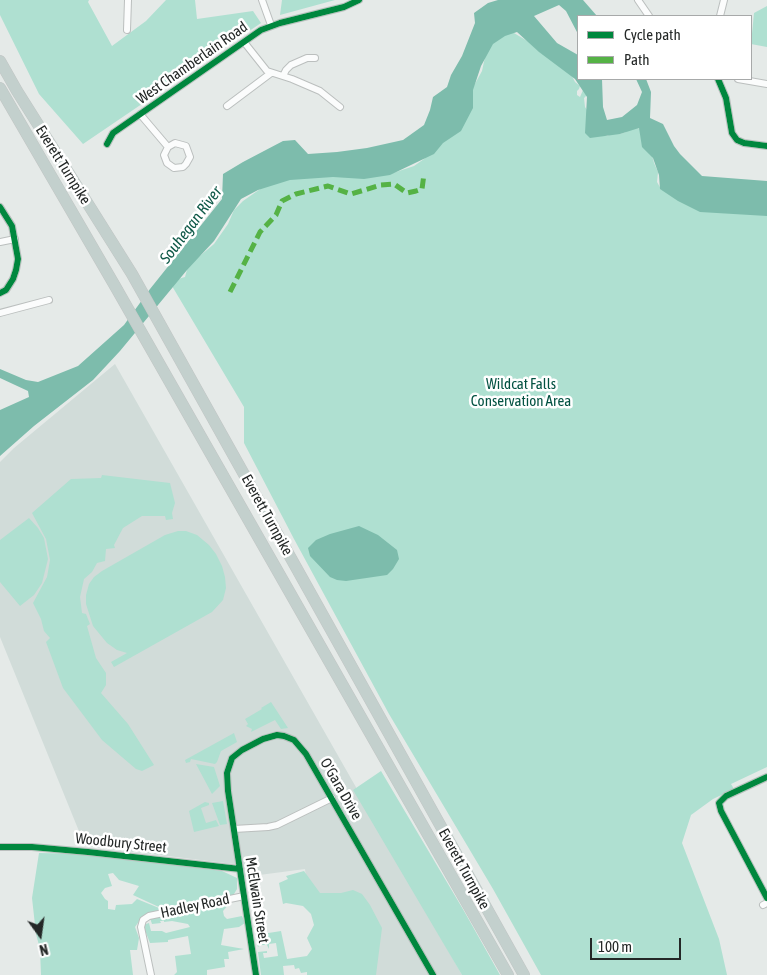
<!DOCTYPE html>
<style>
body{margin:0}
#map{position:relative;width:767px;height:975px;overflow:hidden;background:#e5eae8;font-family:"Asap Condensed",sans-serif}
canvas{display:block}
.legend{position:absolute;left:577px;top:15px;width:175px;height:65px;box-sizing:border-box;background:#fff;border:1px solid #a7a9a9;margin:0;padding:6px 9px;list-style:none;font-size:15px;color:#242827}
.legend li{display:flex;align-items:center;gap:10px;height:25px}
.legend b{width:25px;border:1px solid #a7a9a9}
.north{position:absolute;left:15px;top:910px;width:50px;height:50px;-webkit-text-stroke:4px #fff;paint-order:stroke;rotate:166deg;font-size:14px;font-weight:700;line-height:20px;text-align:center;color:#242827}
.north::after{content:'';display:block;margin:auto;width:18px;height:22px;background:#242827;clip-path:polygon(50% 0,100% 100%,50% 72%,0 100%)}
.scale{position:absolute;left:590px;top:938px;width:91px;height:22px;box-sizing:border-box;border:2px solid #242827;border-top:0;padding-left:6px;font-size:15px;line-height:18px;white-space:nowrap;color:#242827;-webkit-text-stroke:4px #fff;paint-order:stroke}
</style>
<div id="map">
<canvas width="767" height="975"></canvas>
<ul class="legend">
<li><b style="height:6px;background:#00873e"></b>Cycle path</li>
<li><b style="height:6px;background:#55b245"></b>Path</li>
</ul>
<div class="north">N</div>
<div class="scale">100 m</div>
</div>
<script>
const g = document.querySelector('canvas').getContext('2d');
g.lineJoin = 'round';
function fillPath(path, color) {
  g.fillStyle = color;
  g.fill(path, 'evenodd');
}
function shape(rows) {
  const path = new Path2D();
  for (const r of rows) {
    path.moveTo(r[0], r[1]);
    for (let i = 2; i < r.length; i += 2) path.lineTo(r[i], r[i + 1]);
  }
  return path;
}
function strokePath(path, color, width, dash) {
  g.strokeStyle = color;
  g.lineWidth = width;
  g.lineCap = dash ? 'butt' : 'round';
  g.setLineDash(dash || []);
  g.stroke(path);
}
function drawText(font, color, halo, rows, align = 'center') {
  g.font = font + ' "Asap Condensed",sans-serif';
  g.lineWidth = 5;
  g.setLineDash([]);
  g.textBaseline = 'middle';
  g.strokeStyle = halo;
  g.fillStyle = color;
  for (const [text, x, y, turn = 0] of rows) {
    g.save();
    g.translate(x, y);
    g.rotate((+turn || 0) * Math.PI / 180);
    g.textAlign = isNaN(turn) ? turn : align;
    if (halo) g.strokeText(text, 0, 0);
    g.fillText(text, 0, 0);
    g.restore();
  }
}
const built = shape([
 [115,364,402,868,462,975,372,975,309,902,305,869,244,877,242,865,85,846,0,637,0,462,14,448]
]);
const green = shape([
 [0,0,89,0,88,2,112,46,146,21,166,0,195,0,197,19,253,11,261,23,83,144,39,94,0,15],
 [282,0,335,0,280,15],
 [767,6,767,47,751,44,754,13],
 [507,33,514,33,529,42,541,53,547,55,571,74,575,82,580,86,579,89,577,91,577,95,580,97,583,90,587,95,584,98,585,107,604,136,608,136,610,133,620,134,626,132,628,129,638,127,639,129,641,129,650,147,654,163,658,172,657,182,661,189,767,214,767,767,731,784,734,789,713,799,691,815,682,843,719,939,727,975,541,975,493,889,389,714,294,539,244,443,244,407,172,286,178,279,185,277,188,266,214,244,228,224,234,210,243,201,263,187,287,178,393,173,414,166,424,159,473,106,471,91,482,71,485,57,492,42],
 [102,475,170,483,175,503,172,513,173,519,166,520,165,516,142,516,123,528,114,545,115,548,106,549,105,561,97,563,92,572,84,579,80,597,82,613,86,614,90,624,87,626,96,658,106,673,106,685,101,693,128,724,154,765,142,771,136,769,102,740,63,688,46,642,50,638,44,631,41,619,33,603,47,577,50,560,46,539,32,513,71,479,101,478],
 [29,518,38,528,44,538,48,559,42,583,34,595,20,606,0,582,0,540],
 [178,531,186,531,197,535,209,545,216,554,222,566,225,577,226,588,223,600,212,612,114,667,111,662,127,653,117,650,107,643,93,626,86,604,86,595,89,584,94,577,102,571,165,535],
 [271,702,288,728,281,729,275,720,251,732,252,729,246,726,248,724,245,719,262,709,261,708],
 [234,733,237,742,221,751,217,762,215,764,191,759,190,762,186,763,185,760],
 [196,764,214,767,220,786,212,794],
 [381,771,464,911,500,975,462,975,353,790],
 [223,801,227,824,220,825,212,803],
 [205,802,209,803,209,805,201,808,206,823,216,820,219,826,194,832,189,811],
 [39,853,88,854,222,871,237,878,237,889,231,899,163,913,161,908,133,895,139,886,119,880,113,873,108,874,112,886,105,888,101,893,105,899,108,901,108,909,115,910,116,905,132,904,137,899,159,908,160,911,142,917,135,927,139,938,137,950,130,950,133,975,41,975,40,949,36,934,32,898],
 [304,871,320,893,341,893,353,890,362,894,370,905,382,928,376,975,307,975,307,972,301,973,299,968,295,969,294,965,283,966,284,975,261,975,258,952,267,951,267,953,263,953,264,958,278,956,276,943,269,944,269,949,267,945,260,945,258,947,256,935,281,931,287,959,307,956,312,949,307,938,314,925,311,914,303,906,286,903,283,904,279,883,288,879,286,876],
 [230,903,223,911,224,916,227,919,242,916,245,923,239,927,224,929,221,945,244,949,228,952,229,959,224,959,225,967,207,970,207,975,174,975,177,972,175,956,191,954,188,936,168,940,168,942,150,943,143,925,149,923,151,931,162,931,166,933,190,927,188,924,172,921,164,922,164,921,160,921,161,923,152,924,150,918]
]);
const water = shape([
 [498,0,583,0,597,16,578,16,578,34,566,11,559,5,534,16,557,43,578,55,578,79,602,79,603,107,607,120,622,117,637,105,642,92,636,79,646,79,651,92,650,118,663,124,674,146,680,154,702,176,767,181,767,216,700,212,678,201,660,189,659,175,653,158,642,147,639,128,620,134,590,138,585,133,587,97,575,79,539,52,517,32,505,36,493,44,481,66,473,90,473,108,461,131,443,143,434,154,390,175,364,179,333,177,290,180,258,190,241,199,214,241,187,270,120,351,93,380,34,426,0,456,0,410,29,397,28,391,0,378,0,369,26,380,38,382,78,366,124,325,150,289,222,199,223,174,243,162,283,141,295,140,308,154,337,152,367,148,403,140,424,125,430,110,433,97,447,87,451,75,462,56,475,23,474,13,488,3],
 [359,526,378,535,397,550,399,559,393,569,387,575,346,581,337,580,330,577,310,556,308,548,316,540,330,534]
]);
const minor = shape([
 [262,0,271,25],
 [638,0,649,16],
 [720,16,724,0],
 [127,30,128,0],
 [244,42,267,71,292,79,320,91,340,107],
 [283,76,286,70,291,65,307,58,315,58],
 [718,79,726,98,732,133,737,140,744,143,767,146],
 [738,79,767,84],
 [227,106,271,73],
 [140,114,168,147,164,155,167,163,174,168,183,167,186,164,190,157,186,146,175,143,168,147],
 [107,144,113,133,261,30,280,23,344,7,359,0],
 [0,207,12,226,18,259,16,270,13,279,6,290,0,293],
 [0,242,15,239],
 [0,313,49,300],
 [767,777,726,796,719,803,721,811,767,898],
 [234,829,268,827,277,825,332,798],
 [0,847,32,847,88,852,240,869],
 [763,905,767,903],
 [151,975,141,927,143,920,149,916,244,896],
 [256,975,228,791,227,773,232,758,242,750,263,739,277,735,284,736,294,740,306,754,433,975]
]);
const motorway = shape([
 [0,61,17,91,132,274,524,975],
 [0,88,115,286,508,975]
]);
const quiet = shape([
 [230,292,260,232,276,215,282,201,296,194,328,186,351,194,381,185,394,184,407,193,416,191,422,189,424,174]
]);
const cycleway = shape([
 [718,79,726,98,732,133,737,140,744,143,767,146],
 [107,144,113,133,261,30,280,23,344,7,359,0],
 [0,207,12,226,18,259,16,270,13,279,6,290,0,293],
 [767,777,726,796,719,803,721,811,767,898],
 [0,847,32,847,88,852,240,869],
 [256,975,228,791,227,773,232,758,242,750,263,739,277,735,284,736,294,740,306,754,433,975]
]);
const streetNames = [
 ["West Chamberlain Road",192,63,-35],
 ["Everett Turnpike",63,165,58],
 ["Everett Turnpike",267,515,61],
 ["O'Gara Drive",341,789,60],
 ["Woodbury Street",121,843,6],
 ["Everett Turnpike",464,869,61],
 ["McElwain Street",257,900,81],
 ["Hadley Road",195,906,-12]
];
const parkNames = [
 ["Wildcat Falls",521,384],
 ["Conservation Area",521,401]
];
const waterNames = [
 ["Souhegan River",191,225,-53]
];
fillPath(built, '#d1dcd9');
fillPath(green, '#afe0d1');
fillPath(water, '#7dbcac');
strokePath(minor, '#bbbfbe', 8);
strokePath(motorway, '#c1c5c4', 12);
strokePath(minor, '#fbfcfc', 6);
strokePath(motorway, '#c3d0cd', 11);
strokePath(quiet, '#55b245', 5, [10, 5]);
strokePath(cycleway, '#00873e', 6);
drawText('15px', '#242827', '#fff', streetNames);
drawText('15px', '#035242', '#fff', parkNames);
drawText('italic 16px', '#0f5948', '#fff', waterNames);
</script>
